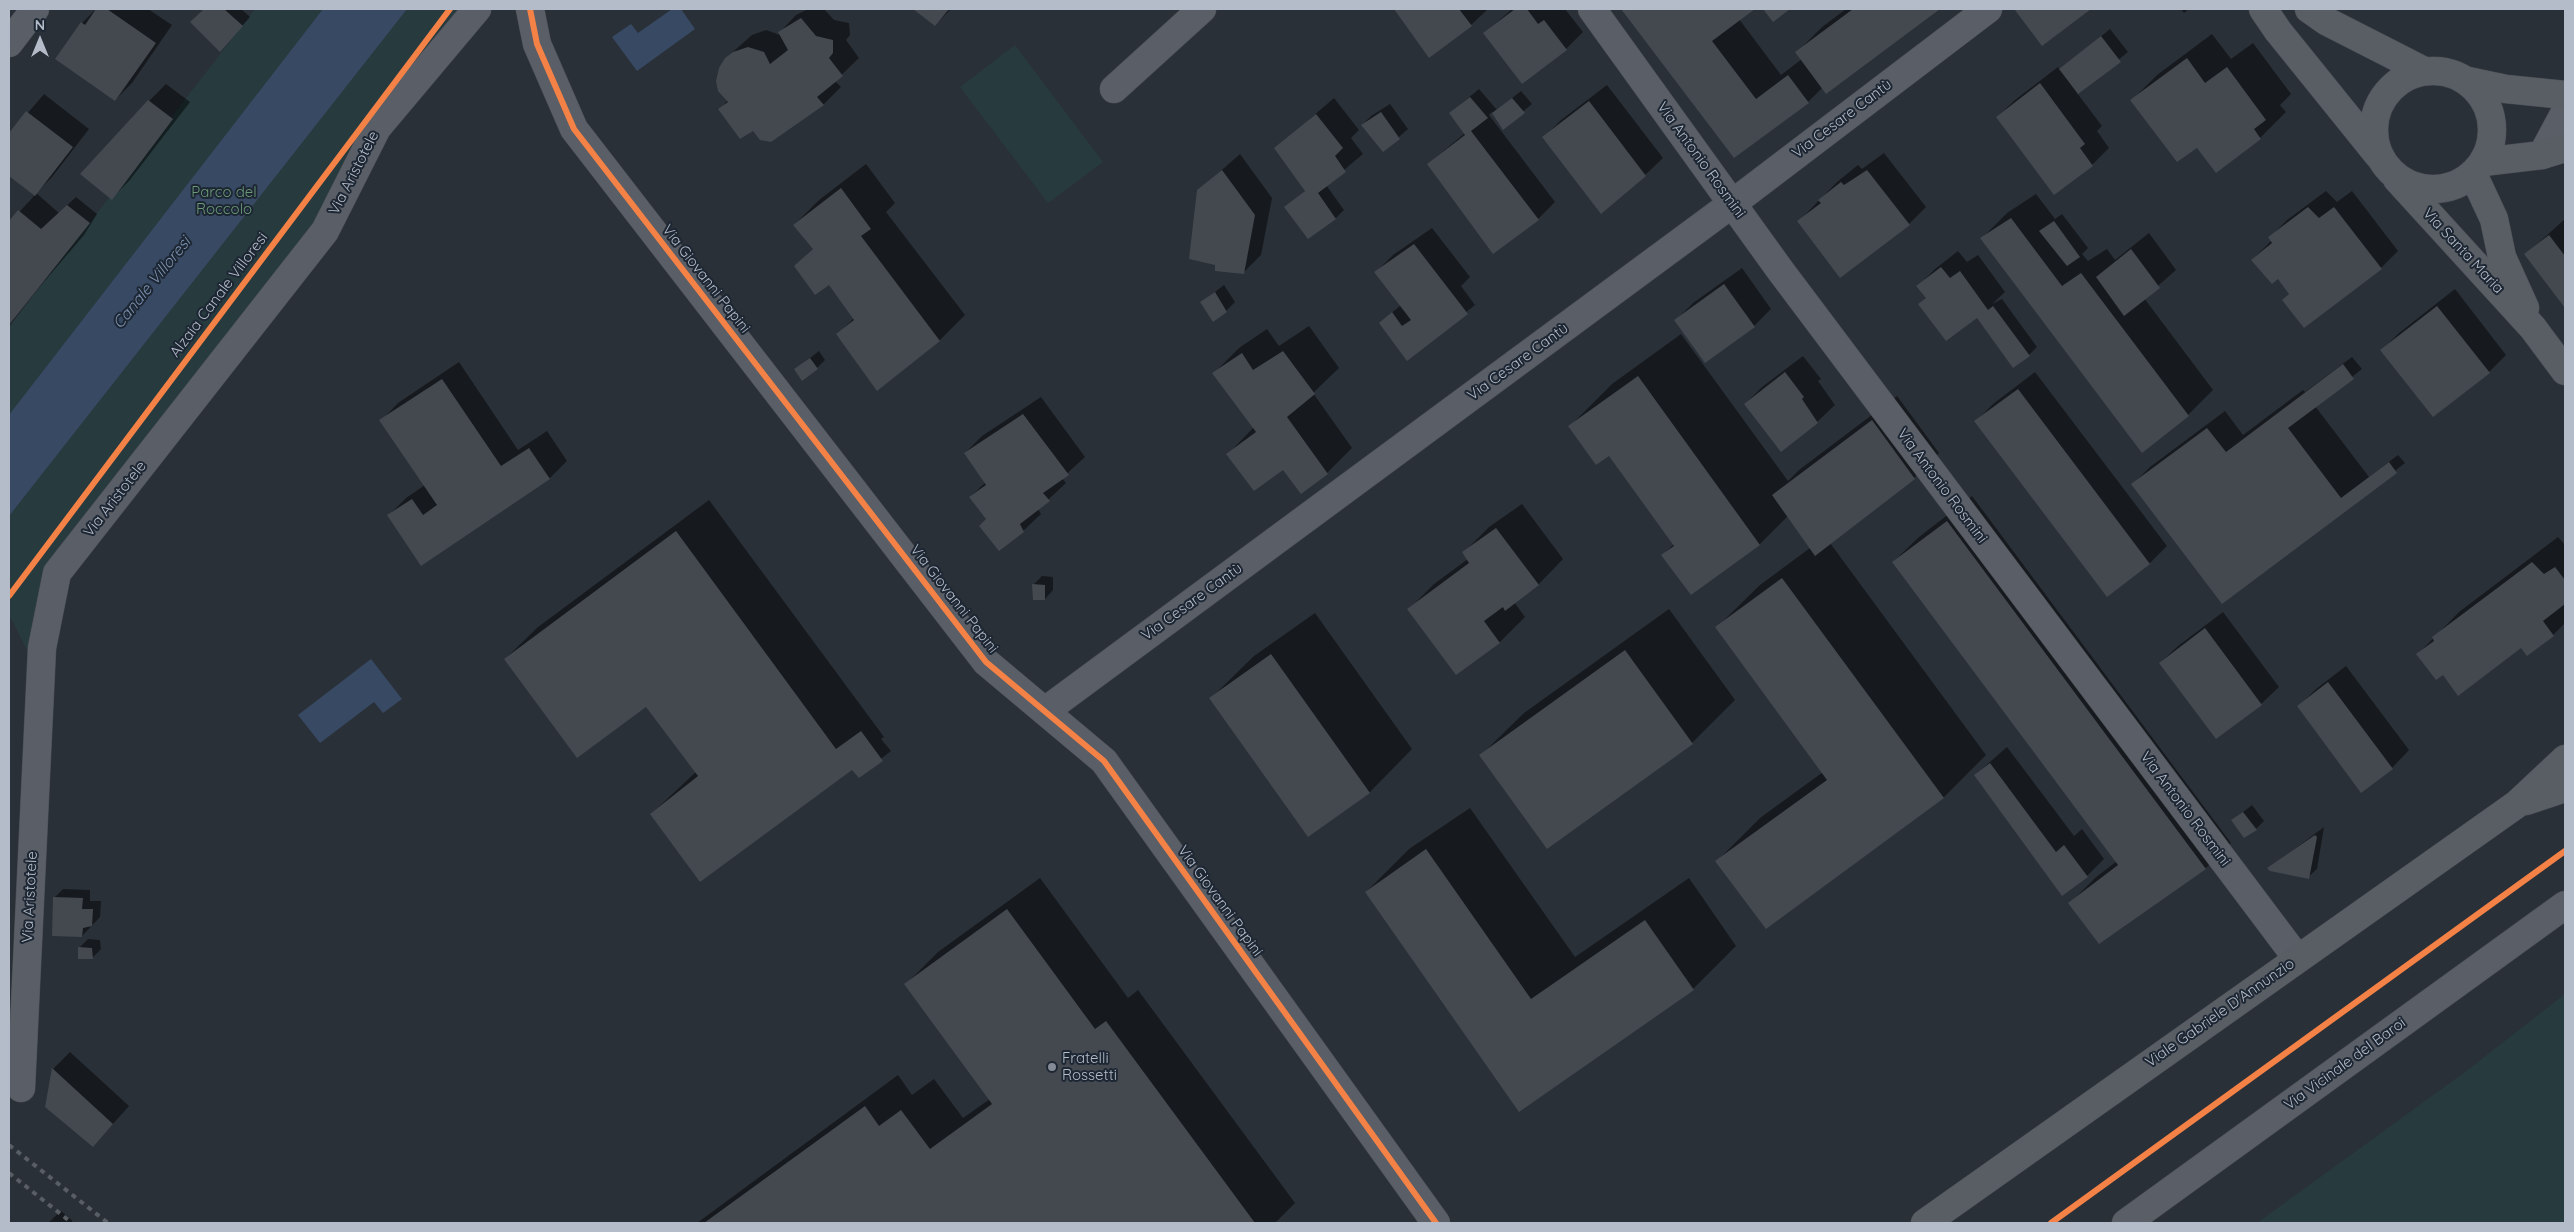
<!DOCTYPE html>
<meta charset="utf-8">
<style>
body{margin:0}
#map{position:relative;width:2574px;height:1232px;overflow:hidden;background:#2a3038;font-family:Quicksand,sans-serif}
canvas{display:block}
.frame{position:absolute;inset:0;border:10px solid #b4bcc9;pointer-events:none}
.north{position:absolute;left:15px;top:15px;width:50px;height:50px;-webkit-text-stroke:4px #1d2633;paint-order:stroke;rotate:0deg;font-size:14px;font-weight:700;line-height:20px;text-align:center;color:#b4bcc9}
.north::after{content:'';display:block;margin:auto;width:18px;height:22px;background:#b4bcc9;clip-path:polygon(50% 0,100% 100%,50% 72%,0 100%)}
</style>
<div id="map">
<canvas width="2574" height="1232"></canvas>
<div class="frame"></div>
<div class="north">N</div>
</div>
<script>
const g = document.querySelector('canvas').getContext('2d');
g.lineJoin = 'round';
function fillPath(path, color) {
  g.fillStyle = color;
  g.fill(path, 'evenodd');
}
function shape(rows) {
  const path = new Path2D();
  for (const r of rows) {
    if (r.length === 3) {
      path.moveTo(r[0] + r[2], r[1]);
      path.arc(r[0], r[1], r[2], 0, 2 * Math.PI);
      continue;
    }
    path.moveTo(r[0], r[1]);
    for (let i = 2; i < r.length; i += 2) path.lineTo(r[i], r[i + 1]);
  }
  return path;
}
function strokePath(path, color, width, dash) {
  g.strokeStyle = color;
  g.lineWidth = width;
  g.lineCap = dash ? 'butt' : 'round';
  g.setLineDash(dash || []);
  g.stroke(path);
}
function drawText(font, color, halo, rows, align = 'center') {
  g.font = font + ' Quicksand,sans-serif';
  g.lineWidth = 4;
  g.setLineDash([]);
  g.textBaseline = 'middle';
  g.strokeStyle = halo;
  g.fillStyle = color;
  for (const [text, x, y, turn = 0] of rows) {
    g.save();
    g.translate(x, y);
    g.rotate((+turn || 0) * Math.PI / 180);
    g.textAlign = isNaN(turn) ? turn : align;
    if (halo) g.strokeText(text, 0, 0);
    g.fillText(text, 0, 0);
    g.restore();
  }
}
const green = shape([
 [255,9,467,9,302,253,92,517,29,654,11,618,9,622,9,327],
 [1015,45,1103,162,1048,203,960,87],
 [2565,994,2565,1223,2257,1223,2465,1072]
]);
const water = shape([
 [323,9,407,9,9,516,9,415],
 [672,9,681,9,695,29,637,71,612,37,631,24,638,33],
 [371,659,402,699,383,713,374,702,320,743,298,715]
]);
const shadow = shape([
 [96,9,148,9,172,25,132,83,115,100,82,23],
 [206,9,241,9,250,17,228,42,192,22],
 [808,9,824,9,834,20,849,23,850,35,846,40,859,58,835,81,841,87,824,104,771,141,720,109,728,100,726,58,752,35,766,30,780,35,779,33,796,15],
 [915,9,951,9,935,25],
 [1395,9,1488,9,1471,25,1429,56],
 [1512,9,1565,9,1583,32,1566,49,1485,33],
 [1623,9,1753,9,1739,19,1781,75,1802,59,1797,52,1822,27,1846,9,1938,9,1826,92,1823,87,1808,102,1734,157],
 [2018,9,2089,9,2043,44],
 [2181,9,2189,9,2184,13],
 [2110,29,2128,52,2077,93,2102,126,2097,131,2109,148,2092,165,1997,117,2015,100,2058,67,2060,70],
 [2212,34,2231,59,2253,43,2291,94,2280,105,2286,112,2260,138,2216,171,2197,146,2132,100,2157,75],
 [166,84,190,102,129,181,112,198,149,101],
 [1607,85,1663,158,1645,175,1544,137,1561,120],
 [1479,89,1497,110,1521,91,1532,104,1503,128,1492,112,1489,115,1555,202,1538,219,1428,164,1465,133,1450,113],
 [44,94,89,129,52,177,36,193,59,213,76,197,97,214,84,235,36,291,9,326,9,223,35,195,9,175,9,135],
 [1334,98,1359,130,1351,138,1363,154,1326,185,1344,210,1336,218,1285,208,1306,190,1275,149],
 [1390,104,1408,129,1384,150,1362,125,1371,116],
 [1884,153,1926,207,1909,224,1798,222,1837,182,1858,165,1862,169],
 [1240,154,1272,198,1261,255,1244,272,1198,191],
 [866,164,895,203,886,212,965,315,940,340,838,334,854,318,829,283,796,266,814,248,794,225,819,200],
 [2326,191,2337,202,2352,191,2398,251,2381,268,2290,294,2278,277,2252,260,2272,240,2270,237,2287,220],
 [2036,194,2055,219,2062,214,2088,248,2082,254,2088,261,2107,249,2115,260,2149,233,2176,270,2144,298,2213,390,2188,415,2142,451,1982,238,2007,213],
 [2565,219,2565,305,2526,254],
 [1432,228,1470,277,1461,286,1475,305,1407,359,1389,315,1401,305,1376,272,1393,255],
 [1958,251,1967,262,1978,255,2005,292,1992,304,2002,299,2037,347,2029,355,1982,315,1920,304,1927,297,1918,286,1935,269],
 [1742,268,1771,309,1754,326,1676,320,1693,303],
 [1224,285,1235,302,1226,311,1202,302],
 [2455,289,2506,355,2489,372,2382,350,2399,333],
 [1309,326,1339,368,1313,393,1352,448,1327,473,1283,468,1228,454,1254,427,1214,373,1239,348,1267,329,1279,346],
 [1681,334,1788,481,1799,470,1897,396,1939,453,1914,478,1830,543,1986,755,1944,797,1766,927,1717,861,1760,818,1823,772,1717,627,1760,585,1810,548,1788,516,1760,544,1691,594,1663,555,1674,544,1609,454,1570,426,1612,384],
 [819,351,825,360,817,368,796,369],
 [1803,356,1821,379,1818,381,1835,405,1817,422,1745,404,1762,387],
 [2352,357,2362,369,2315,406,2369,477,2398,455,2405,463,2348,508,2133,484,2150,467,2225,411,2243,435,2303,390,2305,392],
 [459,362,518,450,547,431,567,461,550,478,421,564,389,515,406,498,425,485,381,421,398,403],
 [2035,372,2167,546,2150,563,2107,595,1976,421,1993,404],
 [1041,397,1085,457,1062,478,1066,483,1038,509,1041,514,1023,531,988,518,970,497,986,482,965,453,982,436],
 [1972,496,2231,843,2206,868,2099,943,2070,903,2095,878,2117,861,1893,562,1919,537],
 [709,500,884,737,881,739,891,751,859,776,853,768,651,814,696,772,646,705,505,659,538,627],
 [1522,504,1563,559,1538,585,1514,602,1525,617,1500,642,1456,673,1409,609,1434,584,1468,559,1464,552,1489,527],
 [2558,537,2565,545,2565,623,2553,635,2443,673,2418,654,2459,612],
 [1042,576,1053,577,1053,590,1045,599,1033,585],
 [1669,609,1735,700,1692,743,1481,755,1524,713],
 [2223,612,2279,687,2261,704,2216,738,2160,663,2178,646],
 [1315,613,1412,749,1370,792,1308,835,1211,698,1254,656],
 [2346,666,2409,750,2392,768,2299,706,2316,689],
 [2007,747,2074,836,2082,829,2104,859,2087,876,2063,894,1975,775],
 [2252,805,2264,821,2256,829,2233,820],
 [1470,808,1575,957,1689,878,1736,946,1693,989,1519,1110,1366,892,1409,849],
 [2324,827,2317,869,2308,877,2269,868],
 [1040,878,1128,998,1138,990,1295,1203,1275,1223,697,1223,898,1075,912,1095,934,1079,963,1118,990,1099,906,984,938,952],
 [63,889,90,890,90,901,101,901,100,917,82,936,54,898],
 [88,939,100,940,101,949,92,958,80,947],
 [70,1052,129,1106,93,1146,53,1069],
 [61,1211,75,1223,48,1223]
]);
const building = shape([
 [96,9,107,9,156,43,115,101,55,59,81,22,85,25],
 [204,9,224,9,243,26,220,52,190,22],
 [913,9,949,9,935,26],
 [1394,9,1459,9,1472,26,1429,58],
 [1515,9,1527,9,1538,24,1544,20,1567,50,1522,84,1483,33],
 [1621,9,1755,9,1712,41,1756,99,1788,75,1809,103,1734,158],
 [1763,9,1790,9,1773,22],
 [1853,9,1940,9,1826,94,1795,52],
 [2016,9,2091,9,2042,46,2015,10],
 [801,18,816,36,833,40,833,53,829,58,843,76,817,97,824,105,771,142,760,140,753,131,740,139,718,109,728,102,718,91,716,81,719,68,725,58,733,52,748,47,764,52,770,64,788,50,778,32],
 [2101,36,2121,62,2078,94,2059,69],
 [2187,58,2205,83,2227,67,2266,120,2254,129,2261,139,2216,173,2197,148,2177,162,2130,100],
 [2040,83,2085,144,2080,148,2093,166,2054,195,1996,117],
 [1470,97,1488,118,1471,131,1539,220,1493,254,1427,164,1465,135,1449,113],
 [1512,98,1525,113,1503,130,1492,113],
 [148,100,173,119,112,200,80,174],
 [1589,101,1646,176,1601,214,1542,137],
 [26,111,73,147,35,196,9,176,9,133],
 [1381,112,1400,139,1383,152,1361,125],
 [1316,114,1343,148,1335,156,1346,172,1318,193,1336,219,1308,239,1284,207,1305,191,1274,148],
 [1222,170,1255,215,1244,274,1215,271,1215,265,1189,259,1197,190],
 [1867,170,1910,225,1840,278,1797,221,1821,203,1818,200,1841,182,1844,185],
 [841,188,871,229,861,236,940,341,877,391,836,334,854,320,829,285,815,295,794,266,813,249,793,225],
 [67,205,90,223,9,325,9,221,18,210,41,229],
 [2308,207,2319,218,2334,207,2382,269,2304,328,2282,300,2289,294,2278,279,2272,284,2251,260,2272,243,2268,237],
 [2011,218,2062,286,2081,273,2189,416,2142,453,1980,238],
 [2054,221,2080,257,2067,266,2039,231],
 [2549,235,2565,256,2565,308,2524,254],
 [1414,244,1468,314,1407,361,1379,323,1392,312,1402,326,1411,320,1374,272],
 [2131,249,2160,288,2124,316,2096,277],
 [1941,267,1950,278,1960,271,1988,310,1993,306,2030,356,2013,368,1977,318,1946,341,1918,304,1926,298,1916,286],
 [1724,284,1755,327,1705,363,1674,320],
 [1215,292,1227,312,1213,322,1200,302],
 [2437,306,2490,373,2433,417,2380,350],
 [1283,351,1315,394,1287,417,1328,474,1301,494,1283,470,1254,491,1226,454,1256,432,1212,373,1242,353,1253,370],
 [810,358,818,369,802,381,794,369],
 [2343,364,2354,379,2288,428,2341,498,2389,462,2397,473,2222,604,2131,484,2207,428,2226,452],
 [1785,372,1804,397,1802,399,1818,423,1781,452,1744,404],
 [1638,376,1760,545,1691,595,1661,555,1674,546,1609,456,1596,465,1568,426],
 [442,379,501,466,529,448,550,479,421,566,387,515,412,499,423,515,437,505,379,420],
 [2018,389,2150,564,2107,597,1974,421],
 [1023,414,1069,475,1043,493,1050,501,1020,524,1024,532,999,551,979,526,986,519,969,497,986,485,964,453],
 [1872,420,1915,479,1815,556,1772,495],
 [1947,521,2206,869,2099,944,2068,903,2118,865,1892,562],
 [1496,528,1539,585,1505,611,1503,607,1484,621,1500,643,1456,675,1407,609,1469,563,1462,552],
 [676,531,836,749,861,731,883,761,859,778,852,770,700,882,650,814,698,776,646,707,577,758,504,659],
 [2532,562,2544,574,2555,567,2565,580,2565,604,2543,621,2554,636,2527,656,2521,648,2458,696,2443,675,2436,680,2416,654,2434,641,2432,637],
 [1782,578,1944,798,1766,929,1715,861,1827,780,1715,627],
 [1032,584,1045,585,1045,600,1033,600],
 [2205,628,2262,705,2216,739,2159,663],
 [1625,650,1693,744,1547,849,1479,755],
 [1271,654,1370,793,1308,837,1209,698],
 [2328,682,2393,769,2361,793,2297,706],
 [1990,763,2056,852,2064,845,2088,877,2062,896,1974,775],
 [2243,812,2257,830,2244,838,2231,820],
 [2315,835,2317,837,2309,879,2270,871,2267,868],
 [1426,849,1531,999,1645,920,1694,990,1519,1112,1365,892],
 [53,897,83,898,82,909,93,909,92,926,83,928,82,937,52,936],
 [1007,909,1095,1029,1106,1021,1255,1223,704,1223,865,1106,879,1126,901,1110,930,1149,992,1104,904,984],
 [78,947,92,948,93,959,78,959],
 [52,1068,113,1124,93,1147,45,1107]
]);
const street = shape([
 [530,9,537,44,574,129,986,662,1104,761,1436,1223],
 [1592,9,1780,270,2297,958],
 [9,43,35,9],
 [1114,89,1202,9],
 [2542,155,2565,112],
 [1045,711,1733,203,1988,9],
 [21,1088,42,648,57,573,325,231,377,128,477,9],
 [2126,1223,2565,905]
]);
const secondary = shape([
 [2263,9,2278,31,2378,155],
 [2309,9,2326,21,2424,71],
 [2433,130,59],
 [2468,81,2506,89,2565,95],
 [2483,162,2542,155,2565,148],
 [2473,174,2494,219,2502,257,2525,308],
 [2397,179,2533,328,2565,371],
 [2526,801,2565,788],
 [1925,1223,2517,804,2565,759]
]);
const rail = shape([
 [9,1145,108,1223],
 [9,1173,72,1223]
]);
const cycleway = shape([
 [530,9,537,44,574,129,986,662,1104,761,1436,1223],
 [9,596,450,9],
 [2051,1223,2565,851]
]);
const markers = [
 [1052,1067,5,"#848b96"]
];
const streetNames = [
 ["Via Cesare Cantù",1842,119,-37],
 ["Via Antonio Rosmini",1701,160,54],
 ["Via Aristotele",354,173,-63],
 ["Via Santa Maria",2463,251,47],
 ["Via Giovanni Papini",706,279,52],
 ["Alzaia Canale Villoresi",219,295,-53],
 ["Via Cesare Cantù",1518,362,-36],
 ["Via Antonio Rosmini",1942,486,53],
 ["Via Aristotele",115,499,-52],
 ["Via Giovanni Papini",954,599,52],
 ["Via Cesare Cantù",1192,602,-36],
 ["Via Antonio Rosmini",2185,809,53],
 ["Via Aristotele",30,897,-87],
 ["Via Giovanni Papini",1220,901,54],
 ["Viale Gabriele D'Annunzio",2220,1013,-35],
 ["Via Vicinale del Baroi",2345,1064,-36]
];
const parkNames = [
 ["Parco del",224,192],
 ["Roccolo",224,209]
];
const poiNames = [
 ["Fratelli",1062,1058],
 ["Rossetti",1062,1075]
];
const waterNames = [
 ["Canale Villoresi",152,283,-51]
];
fillPath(green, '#273a3e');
fillPath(water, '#384963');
fillPath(shadow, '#0007');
fillPath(building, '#444950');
strokePath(street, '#484c53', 29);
strokePath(secondary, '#484c53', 29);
strokePath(street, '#5a5e66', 28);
strokePath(secondary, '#595d64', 28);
strokePath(rail, '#595d64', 4, [5, 5]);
strokePath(cycleway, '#f48246', 6);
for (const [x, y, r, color] of markers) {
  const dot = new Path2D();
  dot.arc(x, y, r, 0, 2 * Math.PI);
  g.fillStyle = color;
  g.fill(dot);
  strokePath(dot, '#1d2633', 2);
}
drawText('15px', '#b4bcc9', '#1d2633', streetNames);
drawText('15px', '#6b9a76', '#1d2633', parkNames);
drawText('15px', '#b4bcc9', '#1d2633', poiNames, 'left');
drawText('italic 16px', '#7c92b1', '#1d2633', waterNames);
</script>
